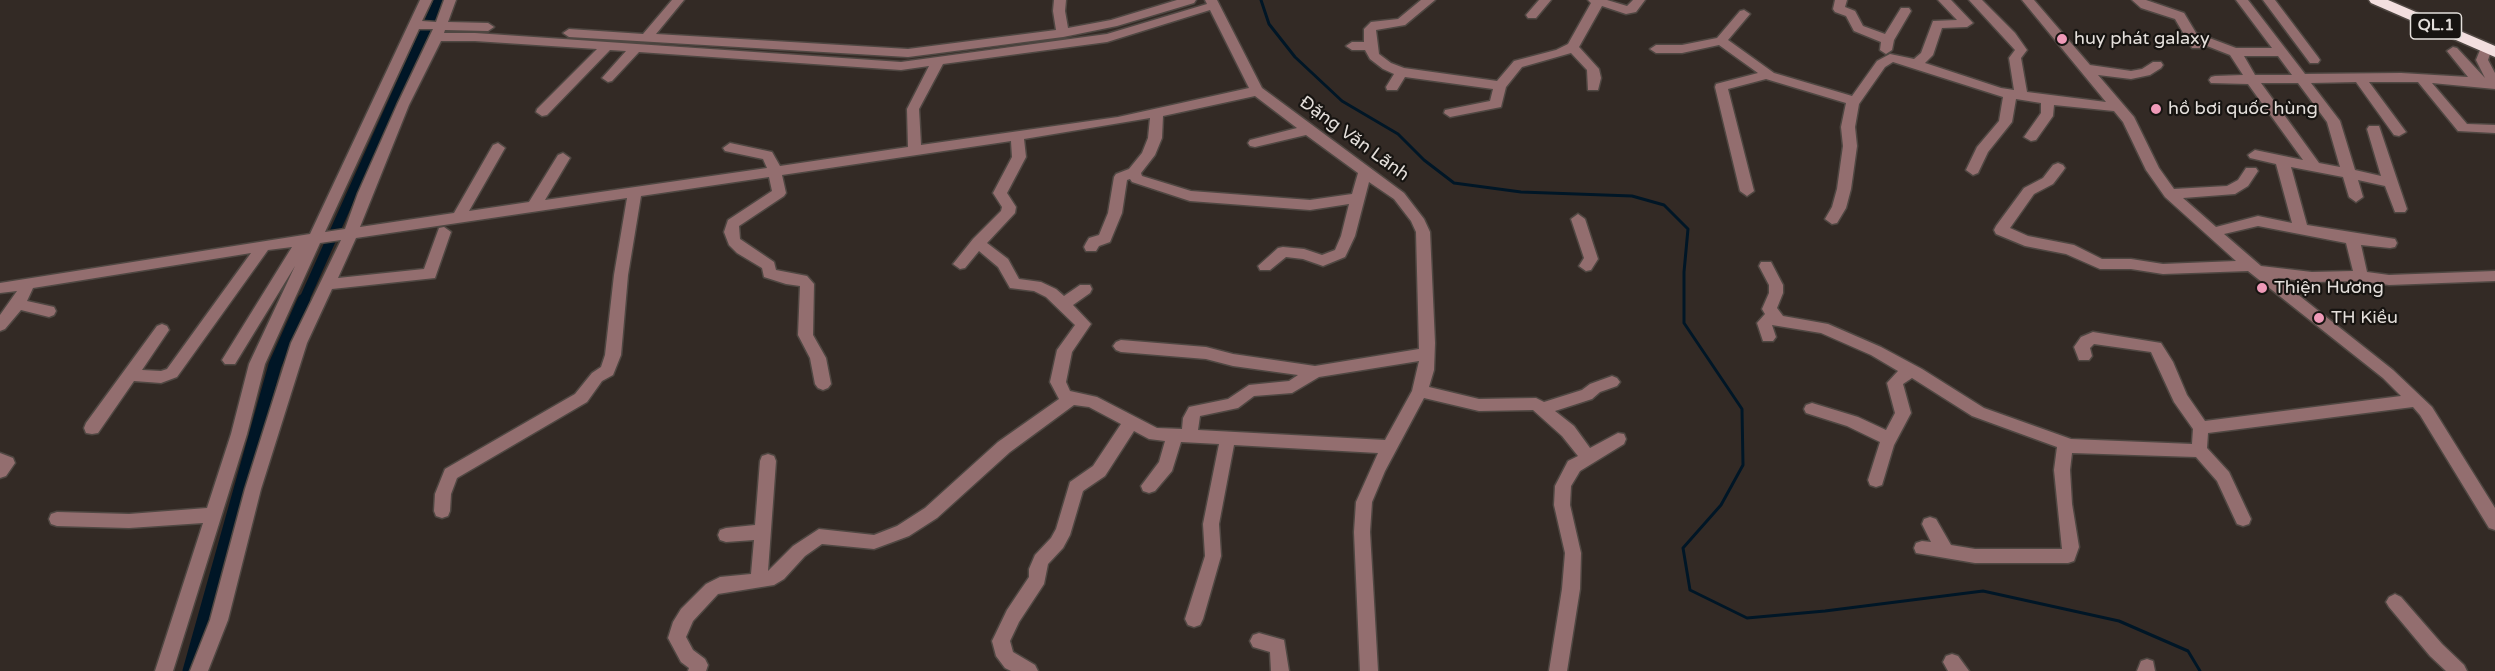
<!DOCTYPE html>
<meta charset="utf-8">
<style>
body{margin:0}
canvas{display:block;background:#332a25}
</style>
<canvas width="2495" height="671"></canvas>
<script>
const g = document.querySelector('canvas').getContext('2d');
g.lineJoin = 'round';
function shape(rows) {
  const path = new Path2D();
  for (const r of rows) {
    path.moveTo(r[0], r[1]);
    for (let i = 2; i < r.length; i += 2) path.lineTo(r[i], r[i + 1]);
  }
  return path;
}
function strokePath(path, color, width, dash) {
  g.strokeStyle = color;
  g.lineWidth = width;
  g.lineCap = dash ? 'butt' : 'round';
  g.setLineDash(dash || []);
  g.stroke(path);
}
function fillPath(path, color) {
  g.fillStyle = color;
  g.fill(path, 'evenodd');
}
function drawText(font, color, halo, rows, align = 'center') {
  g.font = font + ' "Varela Round",sans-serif';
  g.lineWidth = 4.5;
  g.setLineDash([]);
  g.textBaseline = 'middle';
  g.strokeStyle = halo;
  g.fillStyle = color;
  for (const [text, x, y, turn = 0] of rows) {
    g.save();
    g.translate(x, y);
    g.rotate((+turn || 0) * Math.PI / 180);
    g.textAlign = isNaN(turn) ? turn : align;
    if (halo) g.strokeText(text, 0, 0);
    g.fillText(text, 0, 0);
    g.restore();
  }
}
const stream = shape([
 [1261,0,1269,24,1295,57,1342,101,1398,134,1424,160,1454,183,1521,192,1632,196,1664,205,1688,229,1684,272,1684,323,1742,409,1743,465,1721,505,1683,548,1690,590,1747,618,1825,611,1983,591,2119,621,2188,651,2200,671]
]);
const canalFar1 = shape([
 [303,302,439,0]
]);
const canal = shape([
 [189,671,275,365,304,300]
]);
const minor = shape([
 [420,0,432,0,422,21,436,22,444,0,456,0,448,22,488,23,494,27,488,31,445,30,444,33,475,33,901,62,1107,34,1207,4,1205,0,1217,0,1262,88,1404,193,1424,219,1430,232,1435,343,1434,370,1429,387,1479,399,1536,398,1544,402,1582,390,1590,384,1612,376,1617,378,1620,382,1617,386,1600,392,1592,399,1555,411,1574,426,1590,448,1618,433,1624,434,1626,439,1624,444,1580,471,1571,486,1570,505,1581,553,1580,589,1567,671,1549,671,1562,589,1565,553,1554,505,1555,486,1568,461,1578,456,1562,436,1533,410,1479,411,1424,398,1385,471,1372,502,1370,532,1378,671,1360,671,1354,532,1356,502,1378,453,1234,445,1219,524,1221,556,1203,619,1200,625,1194,627,1188,625,1185,619,1205,556,1203,524,1219,444,1181,442,1172,471,1155,491,1149,493,1143,491,1141,486,1159,462,1165,441,1149,439,1134,431,1105,476,1083,491,1070,535,1063,548,1048,564,1044,584,1019,622,1010,641,1013,652,1035,665,1038,671,1011,671,1005,668,996,656,992,641,995,635,1007,610,1029,577,1029,569,1035,555,1051,538,1056,529,1070,482,1093,466,1121,424,1089,407,1074,405,1010,452,937,518,909,536,874,549,822,544,805,556,784,579,774,585,718,594,693,621,686,637,693,650,705,659,708,665,706,671,688,671,689,668,681,662,668,638,673,622,681,609,706,584,720,577,751,574,754,540,726,542,720,540,718,535,720,530,726,528,755,525,760,461,762,456,768,454,774,456,776,461,768,571,793,546,819,529,874,535,897,526,925,508,998,442,1059,399,1050,382,1057,350,1075,325,1046,297,1034,291,1010,288,998,267,979,251,965,268,960,269,953,264,973,239,1001,211,1002,207,993,193,1012,157,1011,141,782,175,786,193,784,196,739,226,740,239,774,262,776,270,807,276,814,284,813,335,826,358,831,384,828,388,823,390,818,388,815,384,810,358,798,335,800,286,786,284,764,277,762,268,737,253,729,245,724,232,728,220,772,191,769,177,641,196,628,275,621,355,613,375,602,381,587,402,457,478,451,494,450,511,448,516,442,518,436,516,434,511,435,494,445,469,575,394,592,373,601,367,605,355,614,275,627,198,356,238,338,278,424,269,439,228,444,227,451,232,435,278,332,289,307,343,261,489,228,620,208,671,190,671,210,620,245,489,291,343,341,240,320,243,265,364,247,434,173,671,155,671,203,523,129,528,57,526,51,524,49,519,51,514,57,512,129,514,207,508,231,434,249,364,295,266,235,364,225,364,222,360,292,247,268,250,177,377,161,383,134,381,98,433,92,434,86,433,84,428,86,423,157,326,162,324,167,326,169,330,142,370,161,371,167,369,251,253,33,288,27,301,54,307,56,311,54,315,49,317,21,310,5,329,0,331,0,315,17,291,0,293,0,283,310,234,420,0],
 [1210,10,1249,88,1118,117,921,145,919,109,943,64,1107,42,1210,10],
 [419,29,433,29,397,105,358,193,345,229,325,232,419,29],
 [441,41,475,41,597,49,537,109,536,112,542,116,547,115,610,50,626,51,602,78,608,82,612,81,639,52,901,70,929,66,907,109,908,147,780,166,772,152,730,143,723,148,725,151,763,159,767,168,545,200,570,158,563,153,558,155,529,202,469,211,505,148,498,143,493,145,454,213,360,227,409,105,441,41],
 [1255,96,1297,128,1250,140,1248,143,1250,146,1255,147,1306,135,1358,173,1352,194,1310,200,1191,191,1142,176,1141,173,1155,155,1162,138,1163,116,1255,96],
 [1150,118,1148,138,1142,153,1129,169,1116,174,1114,177,1108,213,1099,235,1089,238,1086,243,1084,247,1086,251,1096,251,1099,246,1110,242,1122,213,1127,180,1130,179,1132,182,1190,201,1310,210,1349,204,1341,236,1335,250,1322,255,1304,249,1283,247,1278,248,1258,266,1260,270,1270,270,1286,257,1303,259,1323,266,1345,257,1347,253,1355,236,1369,182,1394,199,1411,221,1416,232,1419,349,1315,366,1233,354,1206,347,1121,340,1116,342,1113,346,1116,350,1121,352,1206,359,1233,366,1298,375,1289,381,1249,385,1228,399,1189,407,1183,418,1182,429,1157,428,1097,397,1070,391,1066,382,1072,352,1091,324,1073,305,1090,293,1092,289,1090,285,1080,285,1064,296,1056,289,1041,282,1019,279,1008,259,987,243,1015,213,1016,207,1007,193,1026,157,1024,139,1150,118],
 [1419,361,1412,391,1385,440,1198,430,1200,416,1238,408,1254,396,1292,393,1319,377,1419,361],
 [672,0,684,0,656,34,908,49,1056,30,1053,11,1054,0,1066,0,1065,11,1068,28,1111,20,1177,0,1196,0,1194,3,1117,26,1063,37,908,57,569,37,563,33,569,29,643,34,672,0],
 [1421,0,1435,0,1405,25,1376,30,1379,54,1391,63,1404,68,1497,81,1514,61,1556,50,1568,44,1591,3,1588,0,1607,0,1627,6,1633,0,1645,0,1636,12,1626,14,1602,6,1579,47,1599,69,1601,78,1598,90,1588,90,1587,70,1571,53,1522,67,1506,87,1501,107,1450,117,1444,113,1445,110,1490,101,1493,89,1405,77,1397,90,1387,90,1386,87,1394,74,1383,69,1370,59,1365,50,1352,50,1346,46,1352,42,1364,42,1364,29,1371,22,1398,19,1421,0],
 [1539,0,1551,0,1536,18,1528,18,1526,15,1539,0],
 [1835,0,1847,0,1845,7,1855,11,1863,26,1885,34,1901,8,1909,8,1911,11,1894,40,1892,50,1886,54,1880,50,1881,42,1854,31,1846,16,1835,12,1833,9,1835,0],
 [1938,0,1951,0,1973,23,1967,27,1942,28,1933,55,1925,63,2001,88,2014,90,2009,58,2015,50,1969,0,1982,0,2015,33,2027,50,2021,58,2027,92,2106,102,2022,0,2034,0,2090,65,2131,71,2142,69,2153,62,2161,62,2163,65,2161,68,2150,75,2131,79,2098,75,2134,117,2159,168,2174,189,2227,186,2238,180,2246,168,2256,168,2258,171,2248,186,2235,194,2183,198,2216,227,2258,216,2292,223,2276,164,2250,158,2248,155,2255,150,2303,160,2248,84,2211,83,2209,80,2211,77,2215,76,2243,75,2230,55,2202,44,2200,48,2192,48,2175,19,2141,8,2132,0,2146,0,2184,13,2196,33,2236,48,2272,48,2236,0,2248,0,2305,74,2401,73,2468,77,2447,51,2453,47,2457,48,2485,78,2476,60,2482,45,2490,45,2492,48,2488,60,2495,73,2495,89,2432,83,2467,124,2495,125,2495,133,2458,131,2418,82,2369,82,2406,132,2399,136,2394,135,2356,82,2311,83,2340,121,2355,170,2381,176,2367,129,2369,126,2379,126,2407,209,2405,212,2395,212,2385,186,2358,180,2363,197,2356,202,2349,197,2343,177,2291,167,2307,225,2395,239,2397,243,2395,247,2390,248,2361,245,2367,272,2389,275,2495,271,2495,281,2389,285,2361,281,2312,282,2277,278,2393,370,2432,407,2495,508,2495,530,2489,528,2420,415,2413,407,2208,433,2207,448,2229,472,2251,519,2249,524,2243,526,2237,524,2217,481,2196,457,2072,453,2070,470,2072,504,2079,547,2074,561,2068,563,1975,563,1916,553,1914,548,1916,543,1922,541,1931,542,1922,524,1924,519,1930,517,1936,519,1951,545,1975,549,2062,549,2054,470,2057,447,1972,416,1912,378,1903,384,1911,413,1894,445,1882,485,1876,487,1870,485,1868,480,1880,442,1847,426,1806,413,1804,409,1806,405,1812,403,1858,417,1886,430,1895,413,1887,383,1898,371,1871,355,1821,333,1772,325,1776,337,1773,341,1763,341,1757,323,1765,314,1762,309,1769,293,1769,285,1759,266,1761,262,1771,262,1783,285,1783,293,1777,308,1783,316,1828,324,1881,347,1922,369,1984,408,2071,439,2192,444,2193,429,2174,402,2151,352,2094,344,2090,348,2092,356,2089,360,2079,360,2074,347,2081,337,2093,332,2161,343,2173,362,2187,395,2205,421,2401,396,2383,378,2248,271,2163,274,2131,269,2100,269,2066,254,2025,246,1996,234,1994,230,1996,226,2024,188,2043,178,2053,165,2058,163,2063,165,2065,168,2063,171,2053,184,2034,194,2010,228,2028,236,2074,245,2102,259,2131,259,2163,264,2236,261,2165,197,2146,170,2123,122,2114,111,2054,105,2053,116,2036,140,2031,141,2024,137,2041,113,2041,103,2016,99,2012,122,1988,152,1978,173,1973,175,1966,170,1977,147,1999,121,2003,97,1893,62,1885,67,1859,104,1855,127,1857,146,1851,189,1846,208,1837,223,1832,224,1825,219,1832,207,1837,189,1843,146,1841,127,1846,103,1766,79,1728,89,1754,191,1747,196,1740,191,1715,87,1716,84,1758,73,1719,45,1682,53,1656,53,1650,49,1656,45,1682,45,1717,38,1740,11,1744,10,1750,14,1728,40,1774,73,1852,96,1877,61,1890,54,1914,59,1921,53,1933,21,1957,20,1938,0],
 [2244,56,2278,56,2292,75,2255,75,2244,56],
 [2261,83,2298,83,2327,122,2340,167,2319,163,2261,83],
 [2258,226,2346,243,2353,271,2312,272,2261,266,2224,234,2258,226],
 [2263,0,2275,0,2318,57,2320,60,2318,63,2310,63,2263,0],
 [1578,214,1585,219,1598,259,1591,270,1586,271,1579,266,1584,258,1571,219,1578,214],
 [0,453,13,458,15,463,6,476,0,478,0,453],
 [2395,594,2401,597,2442,644,2464,665,2467,671,2446,671,2430,656,2389,607,2386,602,2389,597,2395,594],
 [1259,633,1284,640,1289,671,1271,671,1270,652,1253,647,1250,641,1253,635,1259,633],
 [1952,654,1958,656,1969,671,1948,671,1943,662,1946,656,1952,654],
 [2147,659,2153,661,2155,671,2137,671,2141,661,2147,659]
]);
const highway = shape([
 [2369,0,2388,0,2495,46,2495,57,2371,3,2369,0]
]);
const markers = [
 [2062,39,6,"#ef9ab8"],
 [2156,109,6,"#ef9ab8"],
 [2262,288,6,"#ef9ab8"],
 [2319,318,6,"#ef9ab8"]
];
const shields = [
 [2436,26,51]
];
const shieldNames = [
 ["QL.1",2436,26]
];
const poiNames = [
 ["huy phát galaxy",2074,39],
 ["hồ bơi quốc hùng",2168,109],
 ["Thiện Hương",2274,288],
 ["TH Kiều",2331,318]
];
const streetNames = [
 ["Đặng Văn Lãnh",1354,139,36]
];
strokePath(stream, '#001626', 3);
strokePath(canalFar1, '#001626', 10);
strokePath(canal, '#001626', 13);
strokePath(minor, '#4f4742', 3);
strokePath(highway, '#4f4742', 3);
fillPath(minor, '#936e6f');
fillPath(highway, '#f3dfdf');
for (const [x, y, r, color] of markers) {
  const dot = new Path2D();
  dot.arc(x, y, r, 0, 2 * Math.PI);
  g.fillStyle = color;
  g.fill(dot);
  strokePath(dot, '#171411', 2);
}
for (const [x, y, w] of shields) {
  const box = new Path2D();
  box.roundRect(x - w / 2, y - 13, w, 26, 4.5);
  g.fillStyle = '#171411';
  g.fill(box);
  strokePath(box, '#e4dfdb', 1.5);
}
drawText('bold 16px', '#e4dfdb', null, shieldNames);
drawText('18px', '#e4dfdb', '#171411', poiNames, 'left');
drawText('18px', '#e4dfdb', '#171411', streetNames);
</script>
